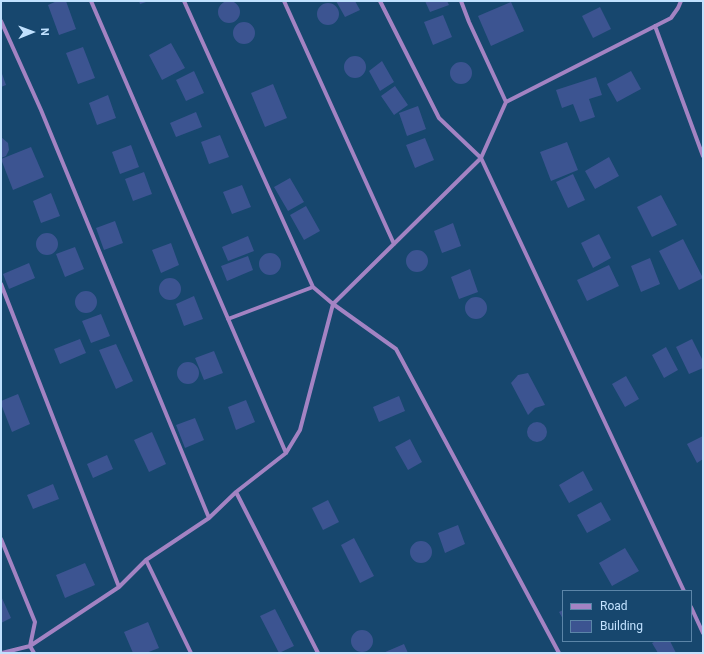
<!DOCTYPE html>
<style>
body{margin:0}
#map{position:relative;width:704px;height:654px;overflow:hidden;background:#17476e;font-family:Roboto,sans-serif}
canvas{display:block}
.frame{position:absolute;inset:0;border:2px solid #c1e1fe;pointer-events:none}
.legend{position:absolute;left:562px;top:590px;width:130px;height:52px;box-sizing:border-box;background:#17476e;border:1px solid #5b85a8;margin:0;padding:5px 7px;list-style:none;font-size:12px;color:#c1e1fe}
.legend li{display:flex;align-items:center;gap:8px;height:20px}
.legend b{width:20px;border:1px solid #5b85a8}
.north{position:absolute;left:12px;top:12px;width:40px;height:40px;-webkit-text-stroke:3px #17476e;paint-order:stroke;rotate:89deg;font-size:11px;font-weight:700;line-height:16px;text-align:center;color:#c1e1fe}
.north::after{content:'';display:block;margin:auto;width:14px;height:18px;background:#c1e1fe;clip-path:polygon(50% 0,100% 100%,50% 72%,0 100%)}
</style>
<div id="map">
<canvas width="704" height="654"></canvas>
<div class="frame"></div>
<ul class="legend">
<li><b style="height:5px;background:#a383c3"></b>Road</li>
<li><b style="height:11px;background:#3c5491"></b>Building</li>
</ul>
<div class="north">N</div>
</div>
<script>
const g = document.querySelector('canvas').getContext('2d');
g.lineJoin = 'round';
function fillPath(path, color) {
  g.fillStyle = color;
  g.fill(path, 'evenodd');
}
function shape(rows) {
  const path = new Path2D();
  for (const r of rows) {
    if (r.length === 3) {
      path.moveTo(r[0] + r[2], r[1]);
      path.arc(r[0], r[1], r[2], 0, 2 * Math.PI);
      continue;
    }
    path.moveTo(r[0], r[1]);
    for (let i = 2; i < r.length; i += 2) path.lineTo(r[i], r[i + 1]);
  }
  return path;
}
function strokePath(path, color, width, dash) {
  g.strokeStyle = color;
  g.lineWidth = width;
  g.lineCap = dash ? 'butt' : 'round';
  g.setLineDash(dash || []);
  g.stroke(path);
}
const building = shape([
 [229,12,11],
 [57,1,66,1,76,29,59,35,48,5],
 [139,1,149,1,140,4],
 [336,1,355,1,360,10,345,17],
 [425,1,447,1,449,5,430,12],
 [511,2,524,31,491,46,478,16],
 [328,14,11],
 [600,7,611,29,593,38,582,16],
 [443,15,452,37,433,45,424,22],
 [244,33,11],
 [171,43,185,68,162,80,149,55],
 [83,47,95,78,78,84,66,53],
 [355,67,11],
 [382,61,394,82,380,91,369,71],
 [461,73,11],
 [1,71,6,85,1,87],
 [194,71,204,93,186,101,176,80],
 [631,71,641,89,617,102,607,84],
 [596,77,602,95,589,99,595,117,580,122,573,104,562,108,556,90],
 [273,84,287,118,265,127,251,93],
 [395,86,408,105,394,115,381,96],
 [108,95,116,118,97,125,89,103],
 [418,106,426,129,407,136,399,113],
 [196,112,202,127,176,137,170,123],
 [220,135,229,157,209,164,201,142],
 [1,137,8,143,9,150,6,156,1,158],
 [425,138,434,160,415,168,406,145],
 [567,142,578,170,551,181,540,152],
 [131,145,139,167,120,174,112,152],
 [31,147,44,177,13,190,1,159],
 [609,157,619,176,595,189,585,171],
 [144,172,152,194,133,201,125,179],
 [573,174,585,200,568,208,556,182],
 [290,178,304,202,288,211,274,187],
 [242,185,251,207,232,214,223,192],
 [51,193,60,216,41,223,33,201],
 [661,195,677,225,652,237,637,207],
 [306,206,320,231,304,240,290,215],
 [115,221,123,243,104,250,96,228],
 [453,223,461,246,442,253,434,231],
 [47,244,11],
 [599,234,611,258,593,268,581,243],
 [248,236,254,251,228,261,222,247],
 [683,239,703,278,679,290,659,251],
 [171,243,179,265,161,273,152,250],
 [75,247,84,269,65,277,56,254],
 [417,261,11],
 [270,264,11],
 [248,256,253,270,227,281,221,266],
 [650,258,660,284,641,292,631,266],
 [29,263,35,278,9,289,3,274],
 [609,265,619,286,587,301,577,280],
 [470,269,478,292,459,299,451,277],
 [170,289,11],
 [86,302,11],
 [194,296,203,319,184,326,176,304],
 [476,308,11],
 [101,314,110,336,91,343,82,321],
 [80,339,86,353,60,364,54,349],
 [692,339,703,361,703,368,689,374,676,347],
 [116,344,133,381,116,389,99,350],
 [666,347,678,370,664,378,652,355],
 [214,351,223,373,204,380,195,358],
 [188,373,11],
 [528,373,545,405,535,408,528,415,511,383,518,375],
 [626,376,639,399,625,407,612,384],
 [18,394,30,424,12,432,1,404,1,401],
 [399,396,405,411,379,422,373,407],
 [246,400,255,422,236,430,228,407],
 [195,418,204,440,185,448,176,425],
 [537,432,10],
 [152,432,166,464,149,472,134,440],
 [703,436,703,459,697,463,687,444],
 [410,439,422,462,408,470,395,447],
 [107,455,113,469,93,478,87,464],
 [583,471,593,490,569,503,559,485],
 [53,484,59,499,33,509,27,495],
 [328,500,339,522,323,530,312,508],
 [601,502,611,520,587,533,577,515],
 [458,525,465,544,445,553,438,533],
 [354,538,374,576,360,583,341,545],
 [421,552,11],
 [625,548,639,571,612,586,599,563],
 [85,563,95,585,65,598,56,575],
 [1,596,11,618,1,623],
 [275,609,294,646,279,653,260,616],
 [563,610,563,619,559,612],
 [148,622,159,648,146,653,133,653,124,632],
 [362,641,11],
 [656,641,670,641,676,653,658,653,652,643],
 [404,644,408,653,383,653]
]);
const street = shape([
 [91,1,286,453],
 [184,1,313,287,333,304,396,349,559,653],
 [284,1,394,244],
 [380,1,439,118,481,158,684,591],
 [461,1,469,22,506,102],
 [1,21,41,110,209,518],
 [655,26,703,156],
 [1,284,119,587],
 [228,319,313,287],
 [236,492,318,653],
 [1,539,35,622,30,646,34,653],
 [146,560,191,653],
 [691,607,703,633],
 [2,653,30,646,119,587,146,560,209,518,236,492,286,453,300,430,333,304,481,158,506,102,671,18,678,8,681,1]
]);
fillPath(building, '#3c5491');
strokePath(street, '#a383c3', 4);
</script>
